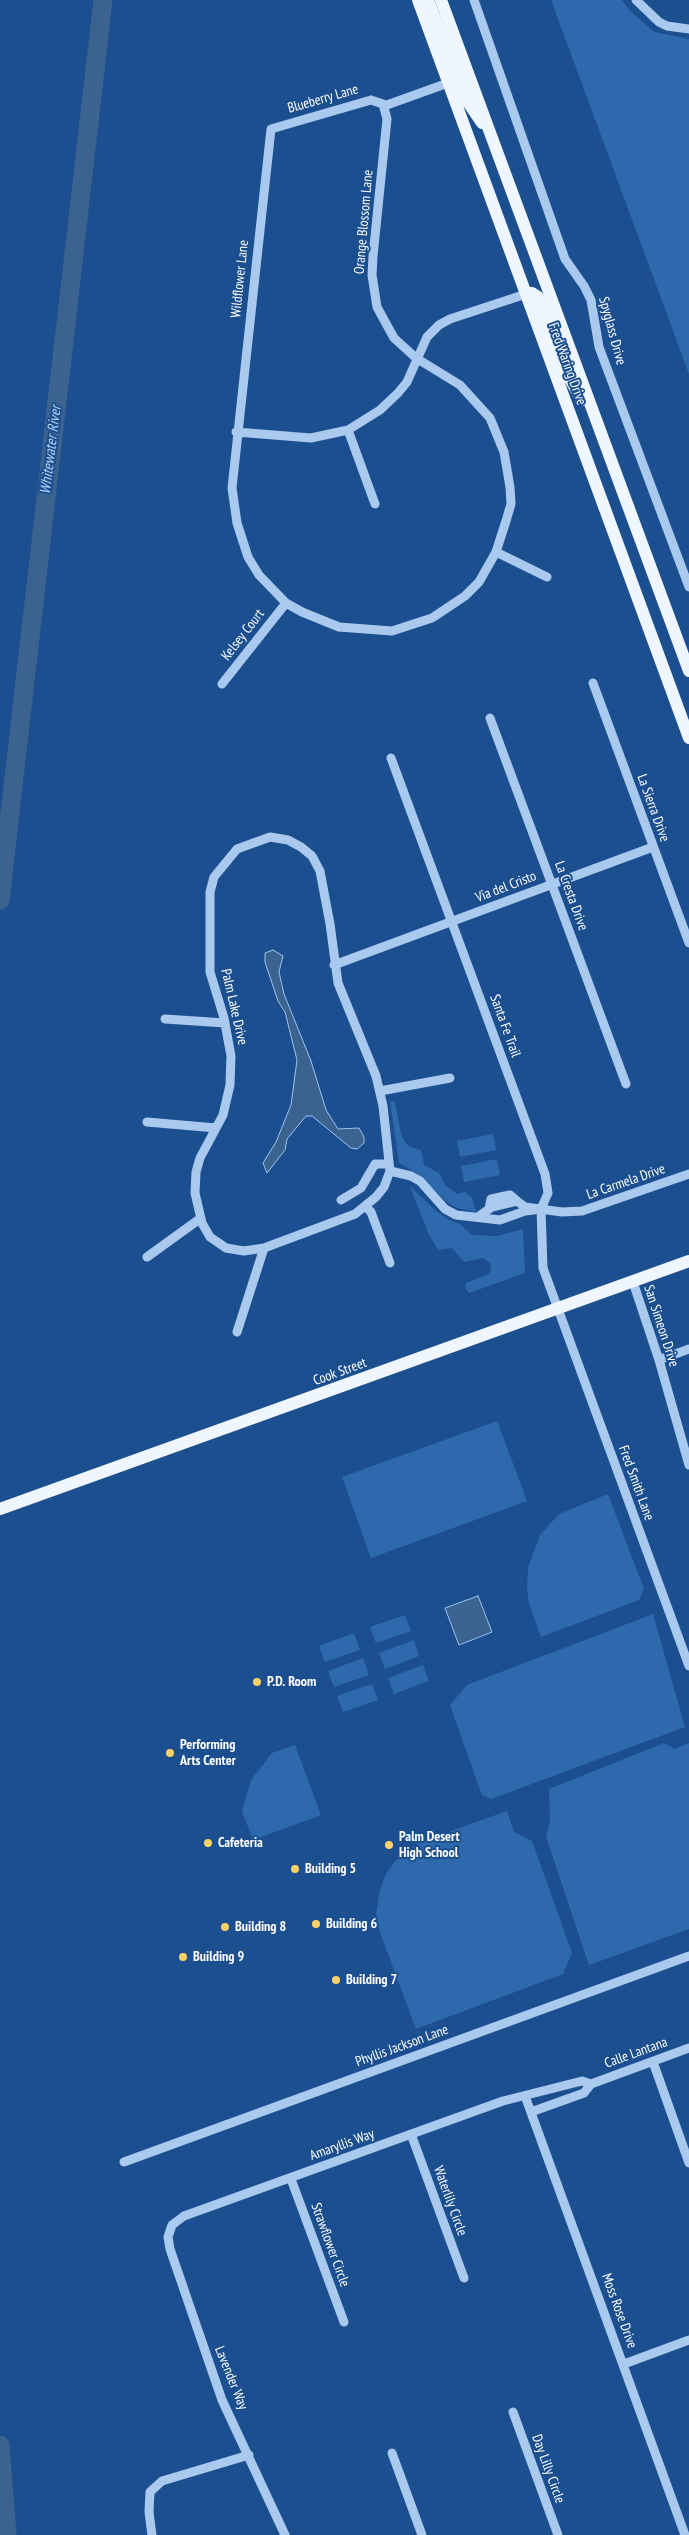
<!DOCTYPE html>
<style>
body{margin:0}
canvas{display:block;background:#1b4f8f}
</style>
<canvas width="689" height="2535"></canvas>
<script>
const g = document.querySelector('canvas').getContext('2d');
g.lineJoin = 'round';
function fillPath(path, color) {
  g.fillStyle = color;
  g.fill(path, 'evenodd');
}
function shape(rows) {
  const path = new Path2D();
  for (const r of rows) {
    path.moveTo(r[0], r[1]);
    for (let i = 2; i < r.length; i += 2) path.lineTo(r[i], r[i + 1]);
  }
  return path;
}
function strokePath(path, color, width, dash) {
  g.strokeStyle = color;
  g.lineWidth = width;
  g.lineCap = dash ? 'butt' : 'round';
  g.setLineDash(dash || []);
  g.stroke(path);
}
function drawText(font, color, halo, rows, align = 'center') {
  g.font = font + ' "PT Sans Narrow",sans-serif';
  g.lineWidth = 4;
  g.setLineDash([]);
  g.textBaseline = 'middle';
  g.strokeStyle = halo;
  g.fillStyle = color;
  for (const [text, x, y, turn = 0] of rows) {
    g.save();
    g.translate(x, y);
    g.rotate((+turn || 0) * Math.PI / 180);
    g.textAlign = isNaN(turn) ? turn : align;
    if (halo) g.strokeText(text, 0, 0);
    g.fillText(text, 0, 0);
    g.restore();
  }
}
const green = shape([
 [551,0,622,0,630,11,654,32,689,39,689,374],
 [390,1101,395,1102,401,1134,405,1142,410,1147,421,1150,424,1165,439,1173,445,1185,457,1194,465,1192,472,1198,476,1212,457,1208,448,1203,418,1174,399,1163],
 [493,1134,496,1150,460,1157,457,1141],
 [497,1159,500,1175,464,1182,461,1166],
 [410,1186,435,1210,447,1219,460,1224,472,1235,497,1236,523,1229,525,1273,469,1293,466,1289,466,1283,488,1274,491,1271,490,1263,483,1258,464,1262,452,1248,438,1250,428,1233],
 [497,1421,527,1501,371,1558,342,1477],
 [608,1494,644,1589,639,1600,541,1637,529,1604,527,1588,528,1568,540,1535,559,1514],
 [653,1614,685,1727,491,1799,482,1795,450,1705,467,1685],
 [405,1615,411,1631,376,1643,370,1627],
 [354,1633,360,1650,325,1662,319,1646],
 [414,1640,419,1656,385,1669,379,1653],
 [363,1658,369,1675,334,1687,328,1671],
 [423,1665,429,1681,394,1694,388,1678],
 [372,1684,378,1700,343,1712,337,1696],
 [664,1743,675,1749,689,1743,689,1929,589,1965,546,1836,550,1822,549,1789],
 [295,1745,321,1815,253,1840,242,1811,251,1780,272,1753],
 [507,1811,514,1832,532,1841,572,1953,563,1974,416,2029,379,1930,376,1915,380,1889,386,1874,396,1860,420,1842]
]);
const water = shape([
 [273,950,283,956,279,972,284,994,311,1061,326,1110,338,1129,359,1128,364,1137,364,1143,357,1149,351,1148,312,1116,306,1116,287,1139,285,1150,267,1173,263,1163,276,1142,291,1105,297,1060,285,1012,278,1001,265,962,265,953,273,950],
 [478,1596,492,1632,459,1645,445,1608,478,1596]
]);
const river = shape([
 [0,900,103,0],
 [0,2445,7,2535]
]);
const minor = shape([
 [474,0,565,259,584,286,591,300,599,347,689,587],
 [636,0,659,22,667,26,689,29],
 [371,100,383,104,387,119,373,256,372,275,377,307,394,338,416,358,460,385,490,418,504,452,510,487,511,504,506,521,496,552,479,582,465,596,432,618,392,631,339,627,302,612,286,603,259,575,248,557,237,523,232,488,271,129,371,100],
 [384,106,448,83],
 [348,430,375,504],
 [236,432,311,438,348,430,380,410,398,393,407,382,427,337,439,325,450,319,526,294],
 [496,552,547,577],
 [593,683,689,943],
 [222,684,286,603],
 [490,718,626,1084],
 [391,758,545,1174,548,1193,541,1209,543,1268,689,1666],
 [270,837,288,840,301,847,312,856,320,871,330,924,338,983,376,1076,383,1106,390,1171,384,1187,376,1197,355,1214,264,1248,244,1251,226,1248,210,1237,202,1223,195,1193,196,1172,200,1158,223,1115,230,1085,231,1056,224,1018,210,972,210,892,214,877,237,849,270,837],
 [334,965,653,847],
 [165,1019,225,1023],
 [380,1091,450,1078],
 [147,1122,216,1128],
 [390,1171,411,1176,420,1181,445,1209,456,1215,500,1220,525,1211,534,1210],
 [341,1200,361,1188,375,1164,389,1164],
 [366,1207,371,1212,390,1263],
 [489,1209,491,1199,510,1195,517,1201],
 [478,1217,492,1207,517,1201,525,1207,562,1212,582,1211,689,1174],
 [147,1257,201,1218],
 [633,1282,659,1360,689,1465],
 [237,1332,264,1248],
 [659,1360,689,1349],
 [653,2062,689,2163],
 [525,2096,685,2535],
 [531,2112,584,2093,591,2084,689,2048],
 [411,2134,464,2278],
 [124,2162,689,1956],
 [291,2179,344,2322],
 [624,2364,689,2340],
 [513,2412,558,2535],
 [392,2453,422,2535],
 [152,2535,149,2512,150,2492,162,2481,249,2455],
 [285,2535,222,2400,170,2249,168,2237,172,2225,184,2216,503,2101,582,2081,591,2084]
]);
const major = shape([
 [418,0,689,738],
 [428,0,465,98,482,123],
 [441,0,689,671],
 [526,294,532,293,538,297,567,374,582,400],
 [0,1509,689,1261]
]);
const markers = [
 [257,1682,5,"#ffd166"],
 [170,1753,5,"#ffd166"],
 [208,1843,5,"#ffd166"],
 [389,1845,5,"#ffd166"],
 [295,1869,5,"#ffd166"],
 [316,1924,5,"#ffd166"],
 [225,1927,5,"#ffd166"],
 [183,1957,5,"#ffd166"],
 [336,1980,5,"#ffd166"]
];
const streetNames = [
 ["Blueberry Lane",323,99,-16],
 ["Orange Blossom Lane",364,222,-85],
 ["Wildflower Lane",240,279,-84],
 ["Spyglass Drive",612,331,75],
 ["Fred Waring Drive",567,364,70],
 ["Kelsey Court",243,635,-52],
 ["La Sierra Drive",653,808,70],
 ["Via del Cristo",506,887,-21],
 ["La Cresta Drive",571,896,70],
 ["Palm Lake Drive",234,1007,77],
 ["Santa Fe Trail",505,1026,70],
 ["La Carmela Drive",626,1182,-19],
 ["San Simeon Drive",661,1326,72],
 ["Cook Street",340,1372,-20],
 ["Fred Smith Lane",636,1483,70],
 ["Phyllis Jackson Lane",402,2046,-20],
 ["Calle Lantana",636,2053,-20],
 ["Amaryllis Way",342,2145,-20],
 ["Waterlily Circle",450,2201,70],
 ["Strawflower Circle",330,2245,70],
 ["Moss Rose Drive",619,2311,70],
 ["Lavender Way",231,2378,68],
 ["Day Lilly Circle",548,2469,70]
];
const poiNames = [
 ["P.D. Room",267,1682],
 ["Performing",180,1745],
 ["Arts Center",180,1761],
 ["Palm Desert",399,1837],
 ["High School",399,1853],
 ["Cafeteria",218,1843],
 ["Building 5",305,1869],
 ["Building 6",326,1924],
 ["Building 8",235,1927],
 ["Building 9",193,1957],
 ["Building 7",346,1980]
];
const waterNames = [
 ["Whitewater River",51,450,-83]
];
fillPath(green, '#2e69ad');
fillPath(water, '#3c6290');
strokePath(water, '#9cc4f0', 1);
strokePath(river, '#3c6290', 19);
strokePath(minor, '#a9c9ee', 9);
strokePath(major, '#f0f6ff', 12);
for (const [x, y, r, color] of markers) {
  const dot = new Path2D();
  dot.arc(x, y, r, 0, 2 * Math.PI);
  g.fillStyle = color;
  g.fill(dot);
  strokePath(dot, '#1b4f8f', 2);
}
drawText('14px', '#fff', '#1b4f8f', streetNames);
drawText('bold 14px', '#fff', '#1b4f8f', poiNames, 'left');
drawText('italic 15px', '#b5d3f5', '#1b4f8f', waterNames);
</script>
